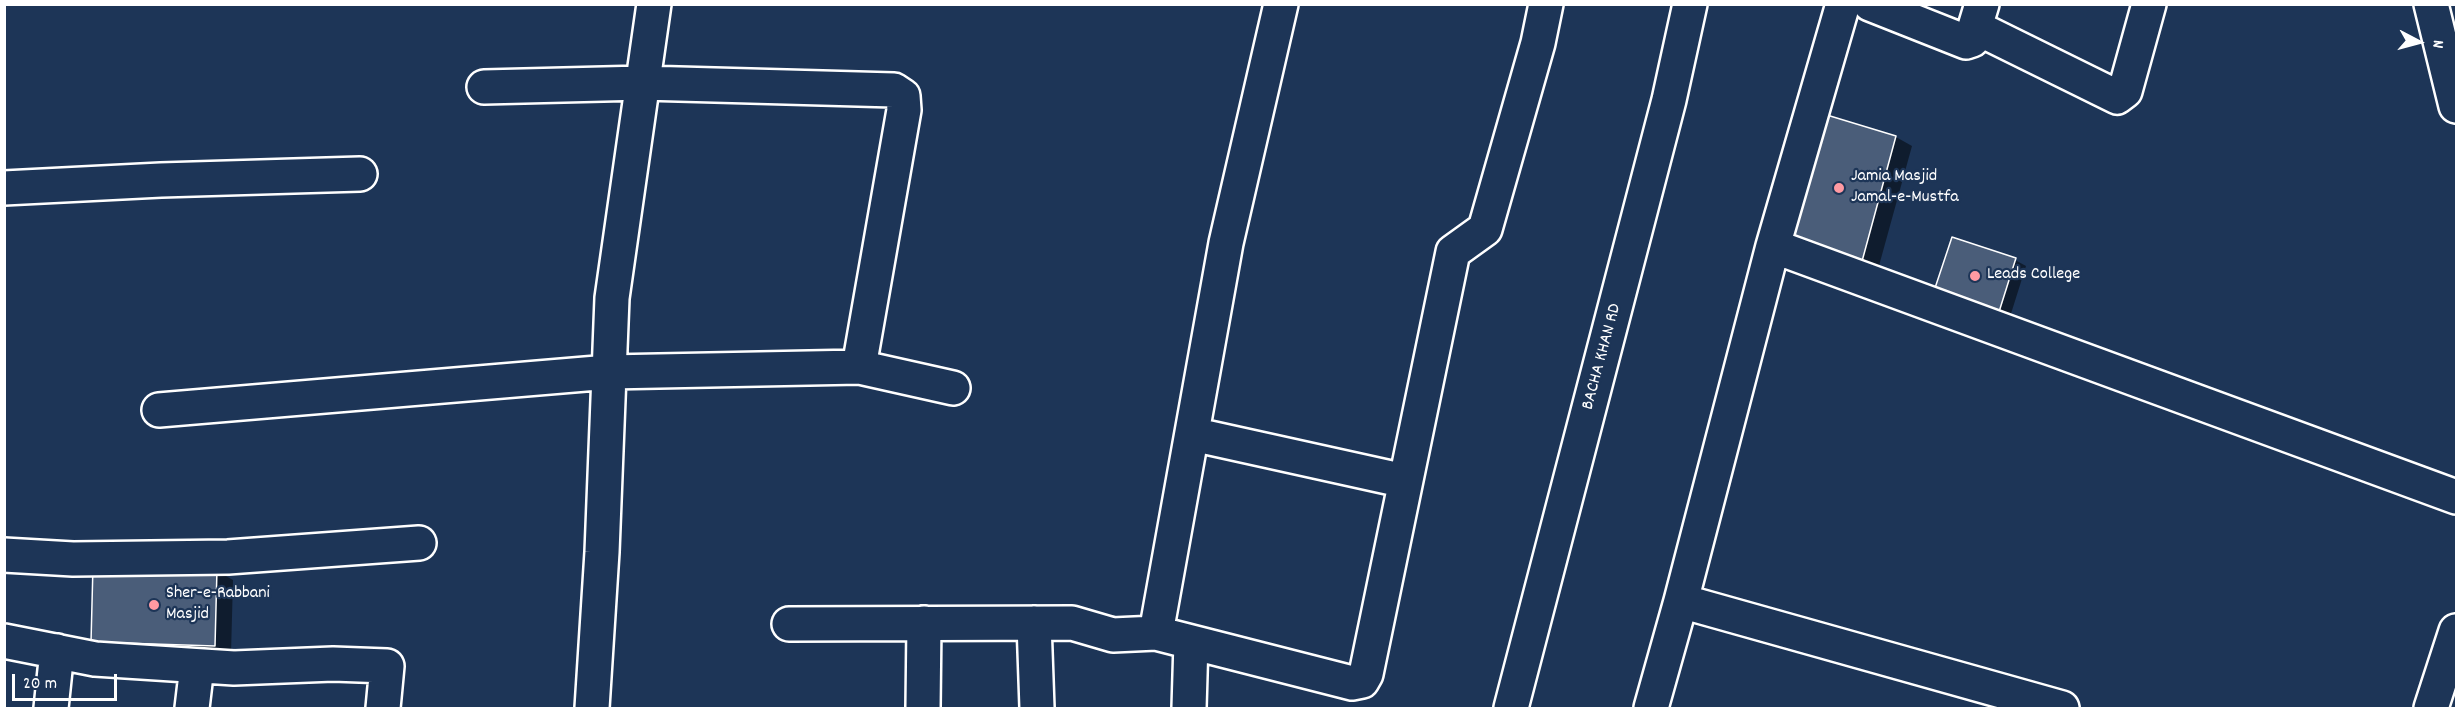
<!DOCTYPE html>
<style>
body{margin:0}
#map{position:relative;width:2461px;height:713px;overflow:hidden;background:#1d3557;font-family:Dekko,sans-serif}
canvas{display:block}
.frame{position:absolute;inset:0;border:6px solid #fff;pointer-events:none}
.north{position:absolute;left:2389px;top:12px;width:60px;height:60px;-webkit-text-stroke:4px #1d3557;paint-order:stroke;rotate:96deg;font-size:16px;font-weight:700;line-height:24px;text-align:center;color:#fff}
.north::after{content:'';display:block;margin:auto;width:21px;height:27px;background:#fff;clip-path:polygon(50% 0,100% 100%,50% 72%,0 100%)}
.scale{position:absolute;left:12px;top:674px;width:105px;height:27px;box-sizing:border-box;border:3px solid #fff;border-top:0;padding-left:8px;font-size:18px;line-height:21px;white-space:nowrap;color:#fff;-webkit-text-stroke:4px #1d3557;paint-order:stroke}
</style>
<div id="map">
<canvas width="2461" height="713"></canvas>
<div class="frame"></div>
<div class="north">N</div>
<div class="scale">20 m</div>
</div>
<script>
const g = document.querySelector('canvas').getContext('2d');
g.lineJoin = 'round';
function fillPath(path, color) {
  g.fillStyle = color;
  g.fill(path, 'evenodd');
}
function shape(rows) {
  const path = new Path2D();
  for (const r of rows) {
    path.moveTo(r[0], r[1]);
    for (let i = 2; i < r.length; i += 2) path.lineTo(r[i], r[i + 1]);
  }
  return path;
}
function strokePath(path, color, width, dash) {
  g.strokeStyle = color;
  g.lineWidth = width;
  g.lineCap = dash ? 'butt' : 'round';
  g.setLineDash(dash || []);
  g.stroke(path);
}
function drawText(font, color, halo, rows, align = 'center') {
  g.font = font + ' Dekko,sans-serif';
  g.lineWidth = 4.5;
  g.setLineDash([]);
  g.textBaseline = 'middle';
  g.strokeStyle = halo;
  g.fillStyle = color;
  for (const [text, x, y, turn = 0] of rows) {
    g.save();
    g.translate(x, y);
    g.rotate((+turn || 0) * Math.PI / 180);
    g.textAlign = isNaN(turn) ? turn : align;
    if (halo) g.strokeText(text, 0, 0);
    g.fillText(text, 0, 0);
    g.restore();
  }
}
const shadow = shape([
 [1818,114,1896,137,1912,146,1877,273,1798,249],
 [2015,260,2026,266,2009,320,1946,300],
 [217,571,233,580,231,654,108,650,92,641]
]);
const building = shape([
 [1817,112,1896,136,1861,265,1780,240,1817,112],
 [1952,237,2016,258,1998,315,1933,294,1952,237],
 [93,565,217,569,215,646,91,642,93,565]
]);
const minor = shape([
 [1870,4,1966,42,1972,40,1975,27],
 [1982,4,1975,27,2117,97,2125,91,2149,4],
 [484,87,643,83,894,90,903,96,904,110,859,367],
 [4,188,161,180,360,174],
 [1773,246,2456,497],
 [159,410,609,372,859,367,953,388],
 [1192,434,1405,481],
 [4,555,73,559,228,557,419,543],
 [1681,601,2062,708],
 [1034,623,1037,708],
 [789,624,1072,623,1113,635,1156,633,1226,243,1281,4],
 [1156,633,1352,683,1362,681,1366,674,1453,252,1485,229,1538,43,1546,4],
 [4,641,95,659,234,668,333,664,387,666,383,708],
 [51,708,57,651],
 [192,708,197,666],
 [592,708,602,552,612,298,654,4],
 [923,708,924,623],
 [1189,708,1191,642],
 [1511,708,1669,100,1690,4],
 [1651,708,1681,601,1773,246,1843,4],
 [2431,708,2456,631]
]);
const major = shape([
 [2431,4,2456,106]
]);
const markers = [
 [1839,188,6,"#ff9aa2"],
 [1975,276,6,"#ff9aa2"],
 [154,605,6,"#ff9aa2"]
];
const poiNames = [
 ["Jamia Masjid",1851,178],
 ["Jamal-e-Mustfa",1851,199],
 ["Leads College",1987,276],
 ["Sher-e-Rabbani",166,595],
 ["Masjid",166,616]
];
const streetNames = [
 ["BACHA KHAN RD",1603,357,-75]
];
fillPath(shadow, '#0007');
fillPath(building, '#4a5d79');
strokePath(building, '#fff', 1.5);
strokePath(minor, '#fff', 38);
strokePath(major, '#fff', 38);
strokePath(minor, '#1d3557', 33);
strokePath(major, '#1d3557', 33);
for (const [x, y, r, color] of markers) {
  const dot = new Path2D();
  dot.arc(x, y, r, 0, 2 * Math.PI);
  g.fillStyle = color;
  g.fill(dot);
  strokePath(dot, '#1d3557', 2);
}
drawText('18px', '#fff', '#1d3557', poiNames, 'left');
drawText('18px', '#fff', '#1d3557', streetNames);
</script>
